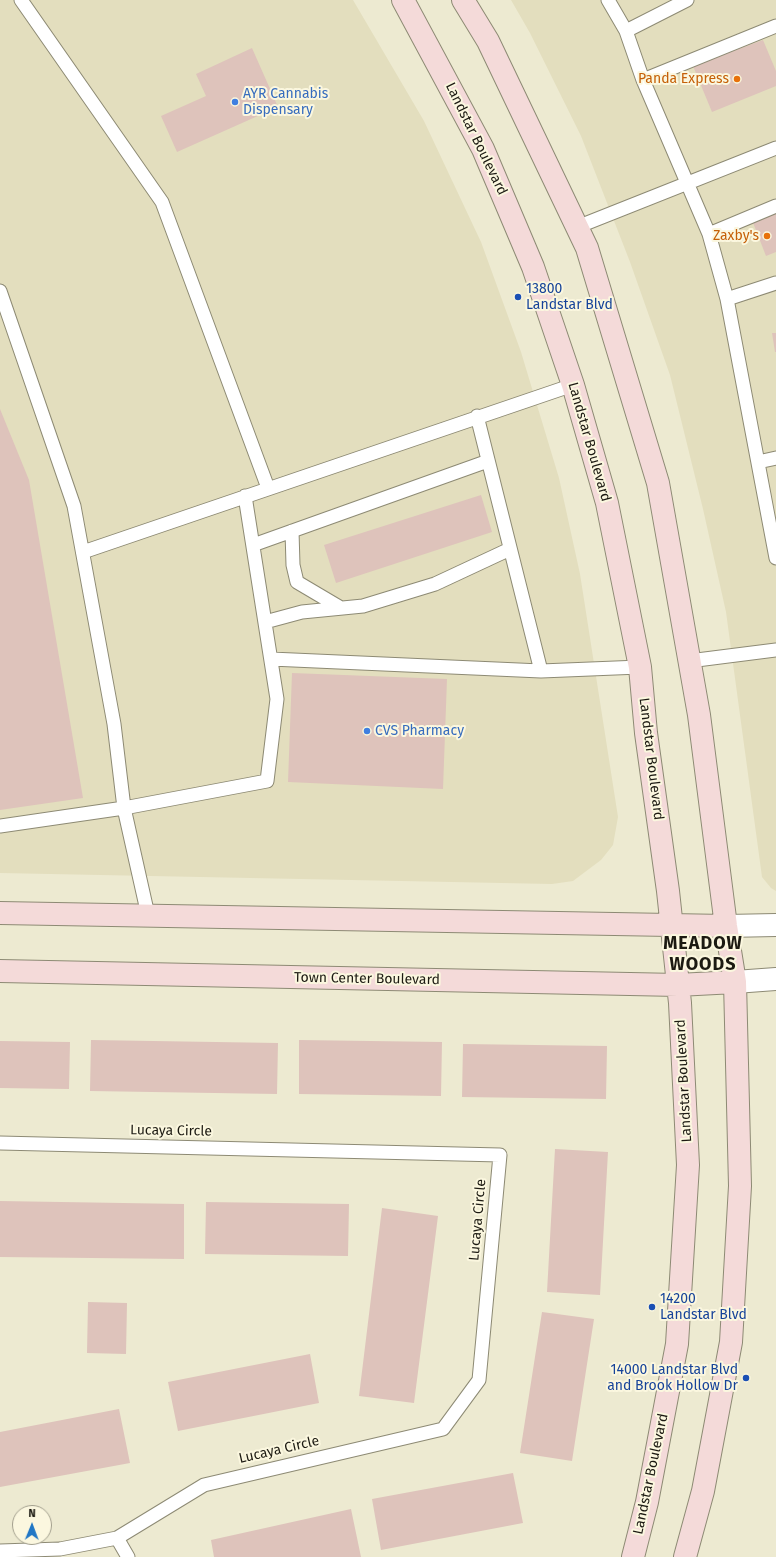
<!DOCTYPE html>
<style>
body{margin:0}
#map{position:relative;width:776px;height:1557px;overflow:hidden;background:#edead1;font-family:"Fira Sans",sans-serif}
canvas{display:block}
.north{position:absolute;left:12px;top:1505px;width:40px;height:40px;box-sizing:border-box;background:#fbf7df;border:1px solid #a29f8d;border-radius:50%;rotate:1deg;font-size:11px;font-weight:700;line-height:16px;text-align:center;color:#1c1a12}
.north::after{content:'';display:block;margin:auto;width:14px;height:18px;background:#2177c5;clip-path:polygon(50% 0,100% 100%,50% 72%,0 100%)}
</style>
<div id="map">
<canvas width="776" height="1557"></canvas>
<div class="north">N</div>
</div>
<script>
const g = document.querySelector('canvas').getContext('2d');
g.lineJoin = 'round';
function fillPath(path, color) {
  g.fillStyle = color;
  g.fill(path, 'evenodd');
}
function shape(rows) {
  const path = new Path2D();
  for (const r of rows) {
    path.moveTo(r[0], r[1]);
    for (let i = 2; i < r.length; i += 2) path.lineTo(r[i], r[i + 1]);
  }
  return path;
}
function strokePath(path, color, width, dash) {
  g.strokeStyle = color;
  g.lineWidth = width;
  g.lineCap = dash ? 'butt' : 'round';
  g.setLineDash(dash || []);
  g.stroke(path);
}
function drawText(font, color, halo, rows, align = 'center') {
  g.font = font + ' "Fira Sans",sans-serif';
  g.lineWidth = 4;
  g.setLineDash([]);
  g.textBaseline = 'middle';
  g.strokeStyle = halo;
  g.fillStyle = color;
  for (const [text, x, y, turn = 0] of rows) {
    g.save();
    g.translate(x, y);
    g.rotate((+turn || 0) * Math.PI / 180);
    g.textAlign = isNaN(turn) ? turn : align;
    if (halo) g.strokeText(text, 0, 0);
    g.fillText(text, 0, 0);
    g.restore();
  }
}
const built = shape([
 [0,0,353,0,424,121,481,242,521,352,559,478,580,574,618,817,613,845,601,860,573,881,552,884,0,873],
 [511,0,776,0,776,891,771,888,762,877,726,612,703,509,670,375,630,262,581,136,530,33]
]);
const building = shape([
 [763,40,776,71,776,86,712,112,693,66],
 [252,48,278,107,177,152,161,116,206,96,196,74],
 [776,211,776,252,766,256,752,220],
 [772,333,776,333,776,352,775,352],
 [0,409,29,480,83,798,0,810],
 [481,495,492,532,336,583,324,545],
 [292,673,447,679,443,789,288,782],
 [91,1040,278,1043,277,1094,90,1091],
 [299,1040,442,1042,441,1096,299,1094],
 [0,1041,70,1042,69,1089,0,1088],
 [463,1044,607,1046,606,1099,462,1097],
 [555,1149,608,1152,600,1295,547,1292],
 [0,1201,184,1204,184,1259,0,1257],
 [206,1202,349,1204,348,1256,205,1254],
 [382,1208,438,1216,414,1403,359,1396],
 [88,1302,127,1303,126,1354,87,1353],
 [542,1312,594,1319,572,1461,520,1453],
 [310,1354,319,1403,178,1431,168,1382],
 [119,1409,130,1463,0,1487,0,1432],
 [513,1473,523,1523,381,1550,372,1499],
 [351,1509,361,1557,214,1557,211,1540]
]);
const service = shape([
 [21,0,162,202,268,488],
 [608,0,626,31,687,0],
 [626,31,643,80,709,234,727,299,776,558],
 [643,80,776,26],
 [577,227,776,148],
 [709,234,776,206],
 [0,291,74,506,114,724,124,808,148,915],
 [727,299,776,283],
 [477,416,541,671,640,667],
 [758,462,776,458],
 [292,531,293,565,297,582,341,608],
 [253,545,488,461],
 [83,552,573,385],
 [265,622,302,612,363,606,435,584,510,549],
 [271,659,541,671],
 [689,661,776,650],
 [0,826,124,808,267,781,277,699,245,496],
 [0,1143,500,1155,479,1380,443,1429,204,1485,117,1538,60,1549,0,1551],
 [117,1538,128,1557]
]);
const tertiary = shape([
 [726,926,776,925],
 [735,982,776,979]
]);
const secondary = shape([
 [403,0,483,149,533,267,573,385,607,503,640,667,646,733,668,891,680,1003,688,1165,677,1344,647,1502,633,1557],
 [463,0,488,41,587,248,658,483,699,715,726,926,735,982,740,1186,731,1342,703,1491,685,1557],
 [0,913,726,926],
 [0,971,678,985,735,982]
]);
const markers = [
 [737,79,4,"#e8710a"],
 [235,102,4,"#3f7fe0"],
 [767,236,4,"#e8710a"],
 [518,297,4,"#1a4fb4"],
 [367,731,4,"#3f7fe0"],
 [652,1307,4,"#1a4fb4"],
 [746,1378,4,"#1a4fb4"]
];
const foodNames = [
 ["Panda Express",729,79],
 ["Zaxby's",759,236]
];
const shopNames = [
 ["AYR Cannabis",243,94],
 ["Dispensary",243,110],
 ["CVS Pharmacy",375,731]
];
const streetNames = [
 ["Landstar Boulevard",476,139,64],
 ["Landstar Boulevard",589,442,74],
 ["Landstar Boulevard",651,759,83],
 ["Town Center Boulevard",367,979,1],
 ["Landstar Boulevard",684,1081,-93],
 ["Lucaya Circle",171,1131,1],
 ["Lucaya Circle",478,1220,-85],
 ["Lucaya Circle",279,1450,-13],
 ["Landstar Boulevard",651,1474,-78]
];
const transitNames = [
 ["13800",526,289],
 ["Landstar Blvd",526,305],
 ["14200",660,1299],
 ["Landstar Blvd",660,1315],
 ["14000 Landstar Blvd",738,1370,"right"],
 ["and Brook Hollow Dr",738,1386,"right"]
];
const districtNames = [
 ["MEADOW",703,944],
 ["WOODS",703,965]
];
fillPath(built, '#e3debe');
fillPath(building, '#dec3bb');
strokePath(service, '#8d8a74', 15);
strokePath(tertiary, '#8d8a74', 24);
strokePath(secondary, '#8d8a74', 24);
strokePath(service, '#fff', 13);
strokePath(tertiary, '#fff', 22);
strokePath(secondary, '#f4dad9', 22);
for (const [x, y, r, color] of markers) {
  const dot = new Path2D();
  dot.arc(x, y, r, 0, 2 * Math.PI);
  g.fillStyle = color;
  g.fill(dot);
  strokePath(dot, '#fbf7df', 1.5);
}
drawText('14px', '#c56008', '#fbf7df', foodNames, 'right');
drawText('14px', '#366cbe', '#fbf7df', shopNames, 'left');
drawText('14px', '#1c1a12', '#fbf7df', streetNames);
drawText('14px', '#164399', '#fbf7df', transitNames, 'left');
g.letterSpacing = '1px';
drawText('bold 18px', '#1c1a12', '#fbf7df', districtNames);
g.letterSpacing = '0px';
</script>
